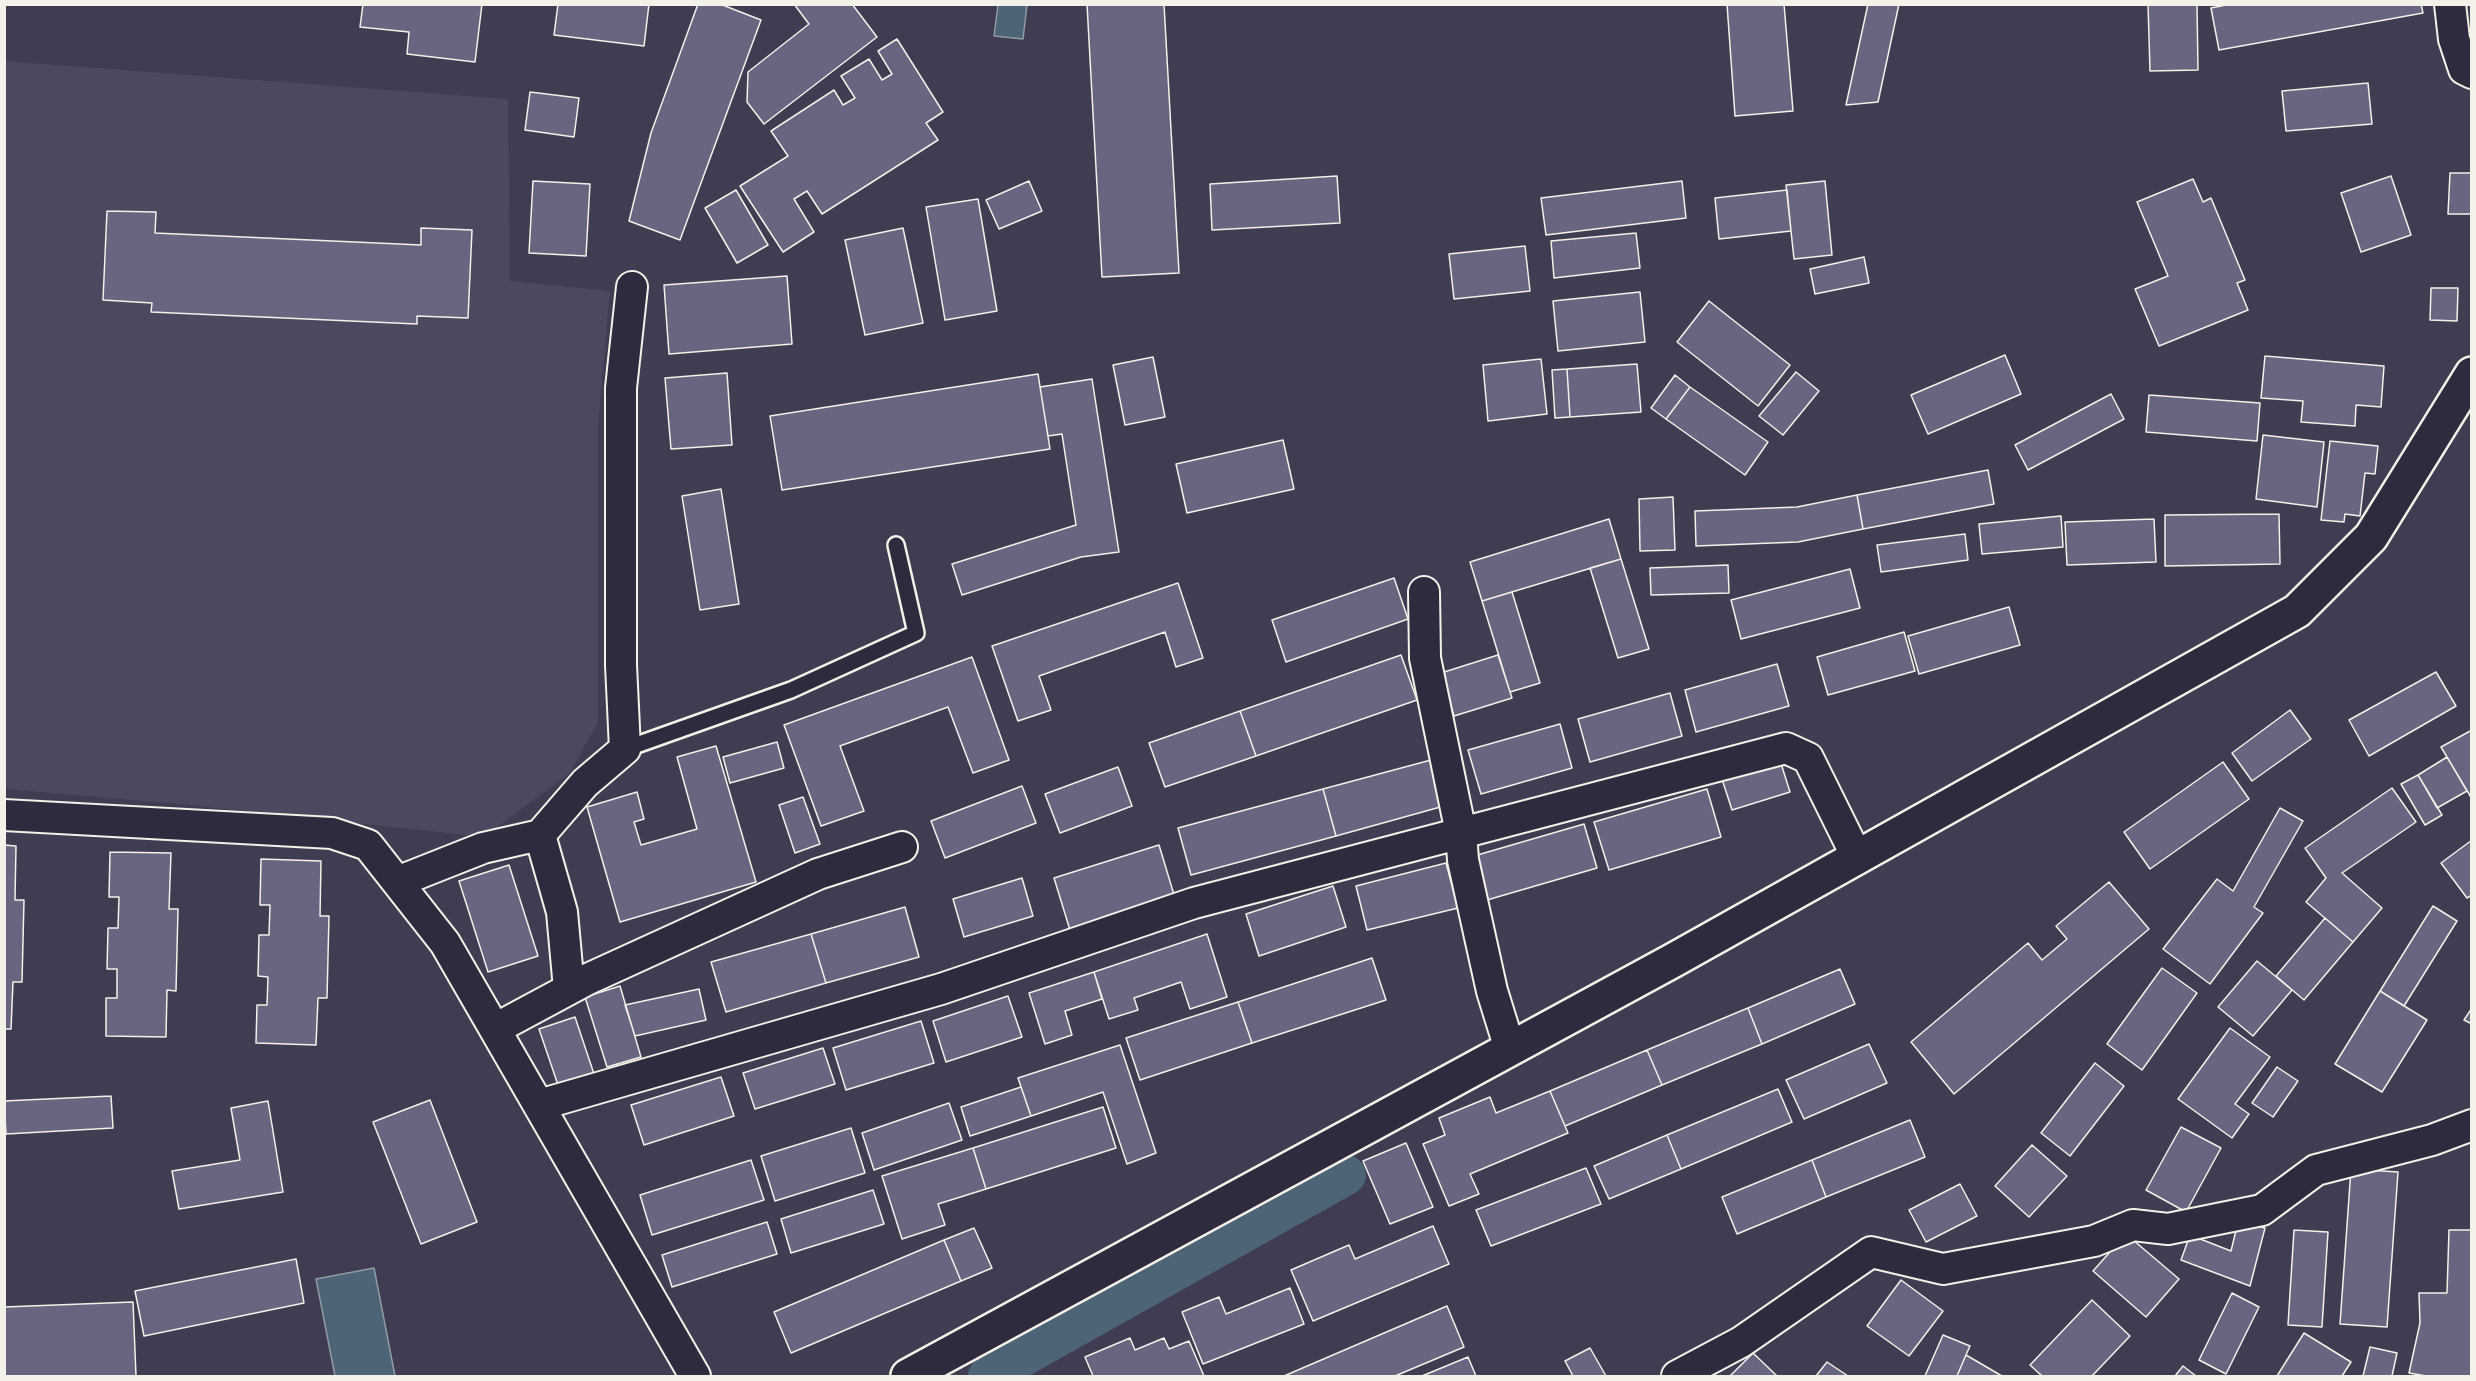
<!DOCTYPE html>
<style>
body{margin:0}
#map{position:relative;width:2476px;height:1381px;overflow:hidden;background:#403c51;font-family:Delius,sans-serif}
canvas{display:block}
.frame{position:absolute;inset:0;border:6px solid #f4f1e8;pointer-events:none}
</style>
<div id="map">
<canvas width="2476" height="1381"></canvas>
<div class="frame"></div>
</div>
<script>
const g = document.querySelector('canvas').getContext('2d');
g.lineJoin = 'round';
function fillPath(path, color) {
  g.fillStyle = color;
  g.fill(path, 'evenodd');
}
function shape(rows) {
  const path = new Path2D();
  for (const r of rows) {
    path.moveTo(r[0], r[1]);
    for (let i = 2; i < r.length; i += 2) path.lineTo(r[i], r[i + 1]);
  }
  return path;
}
function strokePath(path, color, width, dash) {
  g.strokeStyle = color;
  g.lineWidth = width;
  g.lineCap = dash ? 'butt' : 'round';
  g.setLineDash(dash || []);
  g.stroke(path);
}
const built = shape([
 [4,61,508,99,510,281,610,291,598,426,598,722,570,773,484,837,179,804,5,789]
]);
const water = shape([
 [998,5,1027,5,1023,39,994,36,998,5],
 [374,1268,395,1376,335,1376,316,1279,374,1268]
]);
const canal = shape([
 [988,1376,1346,1175]
]);
const building = shape([
 [363,4,482,4,475,62,407,54,409,32,360,27,363,4],
 [558,4,649,4,644,46,554,35,558,4],
 [698,4,720,4,761,20,680,240,629,221,651,133,698,4],
 [794,4,852,4,877,37,764,124,747,102,748,72,809,24,794,4],
 [1087,4,1164,4,1179,273,1102,277,1087,4],
 [1727,4,1784,4,1793,111,1735,116,1727,4],
 [1868,4,1899,4,1878,102,1846,105,1868,4],
 [2148,4,2197,4,2198,70,2150,71,2148,4],
 [2231,4,2421,4,2423,13,2219,50,2211,8,2231,4],
 [897,39,943,112,926,123,938,140,822,214,807,191,794,199,814,232,783,252,740,186,788,156,771,131,834,90,843,105,855,98,841,76,869,59,882,80,892,74,878,51,897,39],
 [2368,83,2372,124,2286,131,2282,91,2368,83],
 [530,92,579,98,574,137,525,130,530,92],
 [2450,173,2472,173,2472,214,2448,214,2450,173],
 [1337,176,1340,223,1212,230,1210,184,1337,176],
 [2391,176,2411,235,2361,252,2341,193,2391,176],
 [2193,179,2203,202,2211,198,2245,280,2237,283,2248,310,2159,346,2135,289,2168,276,2137,202,2193,179],
 [533,181,590,184,586,256,529,253,533,181],
 [1029,181,1042,211,999,229,986,200,1029,181],
 [1682,181,1686,218,1546,235,1541,198,1682,181],
 [1825,181,1832,255,1794,259,1786,185,1825,181],
 [736,190,768,245,737,263,705,208,736,190],
 [1787,190,1791,231,1719,239,1715,198,1787,190],
 [978,199,997,311,945,320,926,207,978,199],
 [107,211,156,212,155,233,421,245,421,228,472,230,468,318,417,316,417,324,151,312,152,303,103,300,107,211],
 [903,228,923,323,865,335,845,240,903,228],
 [1636,233,1640,268,1554,278,1551,241,1636,233],
 [1525,246,1530,291,1454,299,1449,254,1525,246],
 [1864,257,1869,283,1815,294,1810,269,1864,257],
 [787,276,792,344,669,354,664,285,787,276],
 [2431,288,2458,288,2457,321,2430,320,2431,288],
 [1640,292,1645,342,1558,351,1553,301,1640,292],
 [1709,301,1790,365,1758,406,1677,342,1709,301],
 [2005,355,2021,394,1928,434,1911,395,2005,355],
 [2265,356,2384,366,2381,407,2356,405,2355,426,2301,422,2303,401,2261,398,2265,356],
 [1153,357,1165,417,1125,425,1113,365,1153,357],
 [1541,359,1547,414,1488,421,1483,365,1541,359],
 [1637,364,1641,412,1570,417,1567,369,1637,364],
 [1567,369,1570,417,1555,418,1552,370,1567,369],
 [1796,372,1819,391,1783,435,1759,416,1796,372],
 [727,373,732,445,671,449,665,378,727,373],
 [1038,374,1050,449,782,490,770,416,1038,374],
 [1675,375,1690,387,1666,419,1651,408,1675,375],
 [1092,379,1119,552,1081,557,962,595,952,564,1076,525,1062,434,1048,436,1040,387,1092,379],
 [1690,387,1768,442,1745,475,1666,419,1690,387],
 [2111,394,2124,419,2028,470,2015,445,2111,394],
 [2149,395,2260,403,2257,441,2146,432,2149,395],
 [2263,435,2324,442,2317,507,2256,499,2263,435],
 [1283,440,1294,489,1187,513,1176,464,1283,440],
 [2330,441,2378,446,2375,474,2365,473,2360,516,2345,514,2344,522,2321,520,2330,441],
 [1988,470,1994,504,1863,529,1857,495,1988,470],
 [721,489,739,604,700,610,682,496,721,489],
 [1857,495,1863,529,1798,542,1696,546,1695,511,1797,507,1857,495],
 [1673,497,1675,550,1640,551,1639,499,1673,497],
 [2279,514,2280,564,2165,566,2165,515,2279,514],
 [2061,516,2063,547,1982,554,1979,524,2061,516],
 [1609,519,1621,559,1482,601,1470,562,1609,519],
 [2154,519,2156,562,2067,565,2065,522,2154,519],
 [1965,534,1968,560,1881,572,1877,545,1965,534],
 [1621,559,1649,649,1618,658,1590,568,1621,559],
 [1728,565,1729,593,1651,595,1650,568,1728,565],
 [1850,569,1860,608,1741,639,1731,600,1850,569],
 [1394,578,1408,619,1286,662,1272,620,1394,578],
 [1178,583,1203,658,1176,667,1165,632,1039,676,1051,710,1018,721,992,646,1178,583],
 [1512,592,1540,683,1510,692,1482,601,1512,592],
 [2009,607,2020,645,1919,674,1908,636,2009,607],
 [1904,632,1915,671,1828,695,1817,657,1904,632],
 [1401,655,1417,700,1256,756,1240,711,1401,655],
 [1498,655,1512,698,1454,716,1441,673,1498,655],
 [972,657,1009,760,973,773,948,707,840,746,864,811,821,826,784,725,972,657],
 [1777,664,1789,706,1696,732,1685,690,1777,664],
 [2436,672,2456,706,2369,756,2349,720,2436,672],
 [1670,693,1682,736,1590,762,1578,719,1670,693],
 [2290,710,2311,739,2252,781,2232,753,2290,710],
 [1240,711,1256,756,1165,787,1149,743,1240,711],
 [1560,724,1572,768,1481,794,1468,750,1560,724],
 [2472,730,2472,799,2441,747,2472,730],
 [777,742,784,768,730,783,723,757,777,742],
 [716,746,756,882,620,922,587,807,637,792,644,819,634,822,641,845,697,829,677,757,716,746],
 [1779,757,1790,792,1732,810,1721,776,1779,757],
 [2447,757,2467,791,2437,808,2418,775,2447,757],
 [1431,760,1444,806,1336,836,1323,789,1431,760],
 [2223,762,2249,799,2150,869,2124,832,2223,762],
 [1118,767,1132,806,1060,833,1045,794,1118,767],
 [2418,775,2442,815,2425,825,2401,784,2418,775],
 [1022,786,1036,823,945,858,931,821,1022,786],
 [2392,788,2416,822,2342,873,2382,908,2353,942,2306,902,2326,878,2305,848,2392,788],
 [1323,789,1336,836,1191,875,1178,828,1323,789],
 [1707,789,1721,837,1609,870,1594,822,1707,789],
 [803,797,820,844,795,853,779,805,803,797],
 [2280,808,2303,821,2254,907,2263,913,2210,984,2163,949,2217,879,2233,891,2280,808],
 [1584,824,1597,868,1487,900,1474,856,1584,824],
 [2472,840,2472,895,2467,898,2441,863,2472,840],
 [4,845,16,846,15,900,24,900,22,982,13,982,11,1029,4,1029,4,845],
 [1159,845,1175,898,1070,930,1054,878,1159,845],
 [110,852,171,853,169,909,178,909,176,991,167,990,166,1037,106,1036,106,998,117,998,117,969,107,969,108,928,118,928,119,897,109,897,110,852],
 [261,859,321,861,320,916,329,916,327,998,318,998,316,1045,256,1043,257,1005,267,1005,268,977,258,976,259,935,269,935,270,905,260,905,261,859],
 [1446,863,1458,908,1367,930,1356,886,1446,863],
 [509,865,538,956,488,972,459,881,509,865],
 [1022,878,1033,916,964,937,953,899,1022,878],
 [2109,882,2149,929,1954,1094,1911,1042,2028,943,2042,960,2067,939,2056,926,2109,882],
 [1333,886,1346,927,1259,956,1246,914,1333,886],
 [2433,906,2457,921,2404,1006,2380,991,2433,906],
 [905,907,919,957,826,983,811,934,905,907],
 [2325,918,2353,942,2304,1000,2276,976,2325,918],
 [811,934,826,983,726,1012,711,962,811,934],
 [1207,934,1227,997,1190,1009,1181,982,1134,998,1138,1010,1109,1019,1094,972,1207,934],
 [1372,958,1386,1000,1252,1043,1238,1002,1372,958],
 [2257,961,2292,990,2253,1036,2218,1007,2257,961],
 [2162,968,2197,993,2142,1070,2107,1044,2162,968],
 [1840,969,1855,1004,1762,1044,1748,1008,1840,969],
 [1094,972,1102,999,1065,1011,1072,1035,1045,1044,1029,993,1094,972],
 [620,986,641,1057,607,1067,585,997,620,986],
 [699,989,706,1020,635,1036,625,1005,699,989],
 [2380,991,2427,1020,2382,1092,2335,1064,2380,991],
 [1008,996,1022,1037,946,1062,933,1021,1008,996],
 [1238,1002,1252,1043,1140,1080,1126,1038,1238,1002],
 [1748,1008,1762,1044,1662,1085,1647,1050,1748,1008],
 [2472,1008,2472,1024,2464,1020,2472,1008],
 [575,1017,594,1074,558,1085,539,1029,575,1017],
 [921,1021,934,1063,846,1090,833,1048,921,1021],
 [2230,1028,2270,1057,2235,1104,2249,1114,2232,1138,2178,1099,2230,1028],
 [1869,1044,1887,1083,1804,1119,1786,1080,1869,1044],
 [1120,1045,1156,1153,1127,1164,1103,1092,1031,1116,1018,1078,1120,1045],
 [823,1048,835,1084,755,1109,743,1073,823,1048],
 [1647,1050,1662,1085,1565,1126,1550,1091,1647,1050],
 [2095,1063,2124,1086,2070,1156,2041,1133,2095,1063],
 [2277,1067,2298,1081,2273,1117,2252,1103,2277,1067],
 [721,1077,734,1116,644,1145,631,1105,721,1077],
 [1021,1087,1031,1116,970,1136,961,1107,1021,1087],
 [1778,1089,1792,1122,1681,1169,1667,1135,1778,1089],
 [1550,1091,1568,1133,1470,1174,1479,1194,1449,1206,1423,1144,1445,1135,1439,1118,1490,1097,1496,1113,1550,1091],
 [111,1096,113,1128,6,1134,4,1101,111,1096],
 [430,1100,477,1222,421,1244,373,1122,430,1100],
 [268,1101,283,1192,179,1209,172,1171,240,1160,231,1108,268,1101],
 [949,1103,962,1140,874,1170,862,1133,949,1103],
 [1103,1107,1116,1148,986,1189,973,1148,1103,1107],
 [1910,1120,1925,1157,1826,1197,1812,1160,1910,1120],
 [2181,1127,2221,1148,2186,1212,2146,1190,2181,1127],
 [851,1128,865,1173,775,1201,761,1156,851,1128],
 [1667,1135,1681,1169,1609,1199,1594,1166,1667,1135],
 [1406,1143,1433,1207,1390,1224,1363,1161,1406,1143],
 [2032,1145,2067,1176,2029,1217,1995,1186,2032,1145],
 [973,1148,986,1189,938,1204,945,1225,902,1239,882,1176,973,1148],
 [751,1160,764,1200,652,1235,640,1195,751,1160],
 [1812,1160,1826,1197,1737,1234,1722,1197,1812,1160],
 [1586,1168,1601,1204,1491,1246,1476,1210,1586,1168],
 [2351,1169,2398,1172,2387,1327,2340,1324,2351,1169],
 [1960,1184,1977,1216,1926,1242,1909,1210,1960,1184],
 [873,1190,884,1224,791,1253,781,1219,873,1190],
 [767,1222,777,1254,672,1287,662,1255,767,1222],
 [2238,1222,2265,1228,2250,1286,2181,1260,2190,1235,2231,1251,2238,1222],
 [1433,1226,1449,1264,1313,1321,1291,1270,1349,1245,1355,1259,1433,1226],
 [974,1228,992,1268,961,1281,944,1240,974,1228],
 [2294,1230,2328,1232,2322,1327,2288,1325,2294,1230],
 [2449,1230,2472,1230,2472,1376,2426,1376,2409,1373,2420,1323,2419,1293,2447,1293,2449,1230],
 [2126,1234,2179,1279,2146,1317,2093,1271,2126,1234],
 [944,1240,961,1281,791,1353,774,1312,944,1240],
 [296,1259,304,1303,144,1336,135,1291,296,1259],
 [1901,1280,1943,1311,1909,1356,1867,1326,1901,1280],
 [1290,1288,1304,1324,1203,1364,1182,1312,1219,1297,1226,1314,1290,1288],
 [2232,1293,2259,1307,2226,1374,2199,1360,2232,1293],
 [2092,1300,2130,1336,2092,1376,2042,1376,2030,1365,2092,1300],
 [133,1302,136,1376,4,1376,4,1307,133,1302],
 [1447,1306,1464,1347,1395,1376,1284,1376,1447,1306],
 [2304,1333,2351,1362,2342,1376,2277,1376,2304,1333],
 [1943,1335,1970,1346,1966,1355,1957,1376,1925,1376,1943,1335],
 [1130,1338,1135,1350,1164,1338,1169,1349,1189,1341,1204,1376,1093,1376,1085,1357,1130,1338],
 [2370,1347,2397,1353,2392,1376,2363,1376,2370,1347],
 [1590,1348,1606,1376,1573,1376,1565,1361,1590,1348],
 [1753,1353,1777,1376,1730,1376,1753,1353],
 [1966,1355,2002,1376,1957,1376,1966,1355],
 [1468,1357,1476,1376,1422,1376,1468,1357],
 [1827,1362,1848,1376,1816,1376,1827,1362],
 [2183,1366,2196,1376,2175,1376,2183,1366]
]);
const lane = shape([
 [625,749,791,690,916,633,896,545]
]);
const street = shape([
 [2450,4,2454,39,2464,69,2472,73],
 [1424,592,1425,658,1461,833,1463,860,1492,991,1510,1049],
 [4,815,332,833,368,845,445,943,695,1376],
 [397,882,483,848,540,835],
 [569,989,562,912,540,835,585,783,625,749,621,665,621,388,632,287],
 [495,1029,588,979,818,874,902,847],
 [539,1105,941,989,1194,903,1786,748,1808,758,1857,857],
 [1677,1376,1741,1342,1871,1252,1943,1269,2094,1241,2133,1225,2168,1229,2262,1210,2316,1170,2432,1140,2472,1125]
]);
const secondary = shape([
 [908,1376,1672,961,2297,611,2371,537,2472,374]
]);
fillPath(built, '#4c485f');
fillPath(water, '#4d6477');
strokePath(water, '#909ca4', 1.5);
strokePath(canal, '#4d6477', 40);
fillPath(building, '#676580');
strokePath(building, '#f4f1e8', 1.5);
strokePath(lane, '#f4f1e8', 20);
strokePath(street, '#f4f1e8', 34);
strokePath(secondary, '#f4f1e8', 38);
strokePath(lane, '#2f2a3d', 15);
strokePath(street, '#2f2a3d', 30);
strokePath(secondary, '#2f2a3d', 33);
</script>
